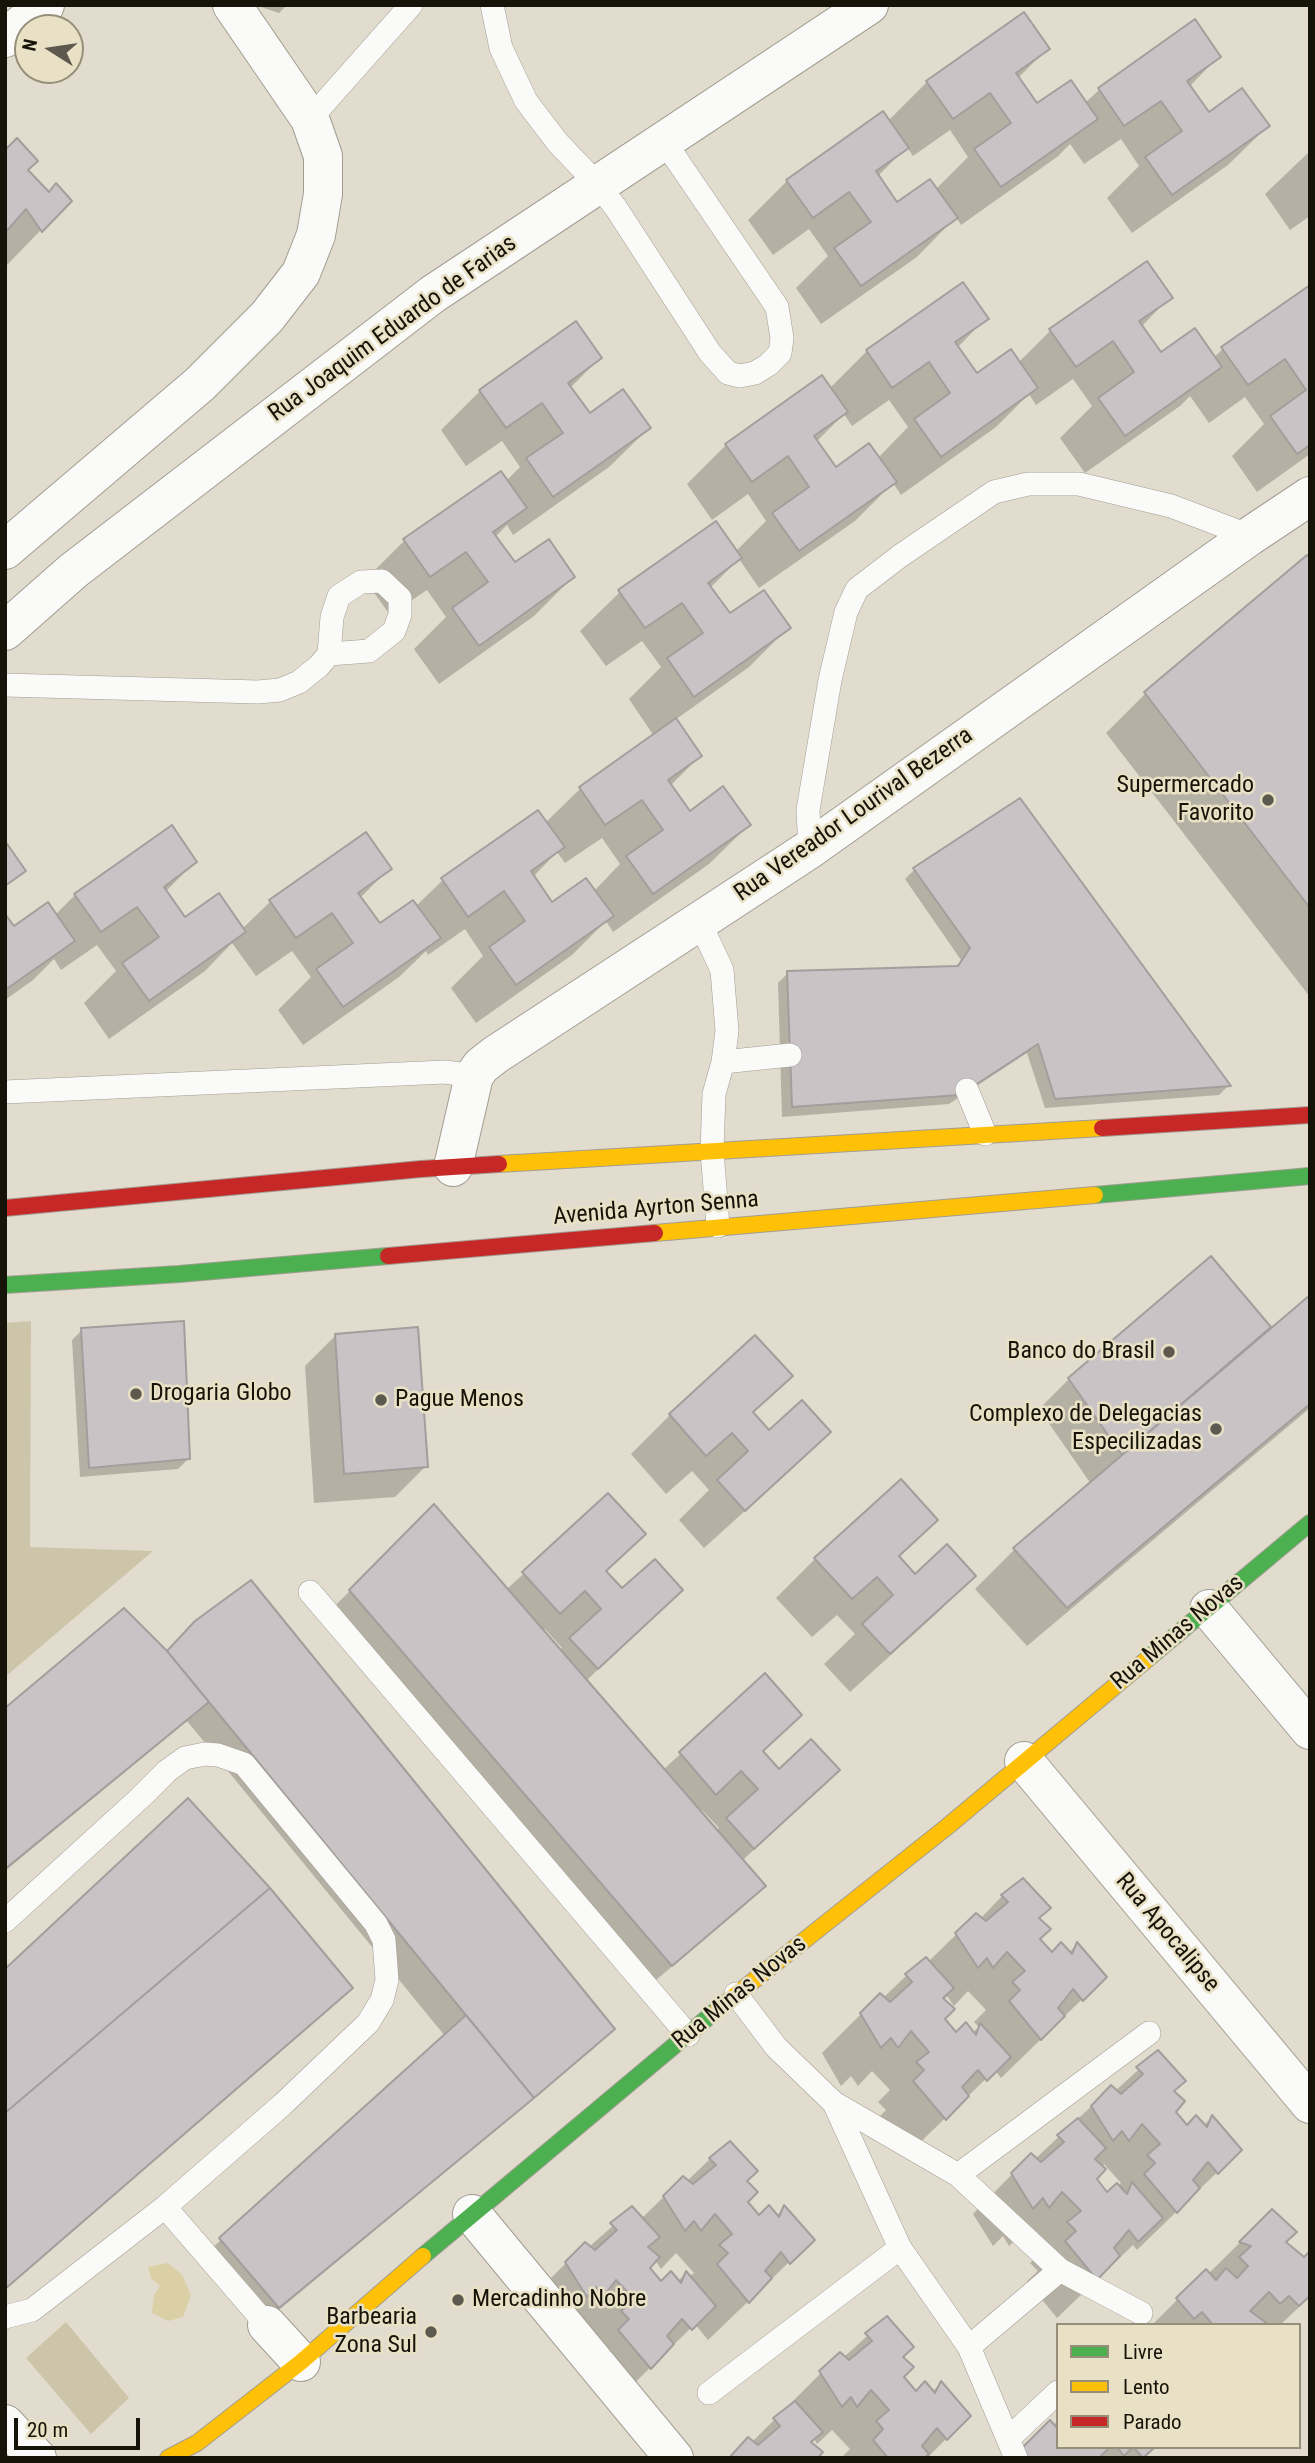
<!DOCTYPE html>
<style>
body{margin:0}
#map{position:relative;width:1315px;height:2463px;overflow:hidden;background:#e1dccd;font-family:"Roboto Condensed",sans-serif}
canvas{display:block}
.frame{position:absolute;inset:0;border:7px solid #161309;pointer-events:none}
.legend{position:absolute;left:1056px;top:2323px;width:245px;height:126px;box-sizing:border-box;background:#e9e1c5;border:2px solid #958f7a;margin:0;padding:9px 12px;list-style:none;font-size:21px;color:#161309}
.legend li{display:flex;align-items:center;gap:14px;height:35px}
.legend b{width:35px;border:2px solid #958f7a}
.north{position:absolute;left:14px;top:14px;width:70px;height:70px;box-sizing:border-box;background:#e9e1c5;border:2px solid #958f7a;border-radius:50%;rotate:282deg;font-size:19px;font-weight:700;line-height:28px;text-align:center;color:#161309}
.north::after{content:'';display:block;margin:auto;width:24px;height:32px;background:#5d594e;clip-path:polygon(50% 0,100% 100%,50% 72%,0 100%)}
.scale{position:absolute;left:14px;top:2418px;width:126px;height:32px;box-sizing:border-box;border:4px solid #161309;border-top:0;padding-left:9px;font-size:21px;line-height:24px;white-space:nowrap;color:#161309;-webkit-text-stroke:5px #e9e1c5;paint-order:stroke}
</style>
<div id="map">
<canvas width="1315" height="2463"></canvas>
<div class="frame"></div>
<ul class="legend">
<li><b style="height:9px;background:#4caf50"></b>Livre</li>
<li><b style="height:9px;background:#ffc107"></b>Lento</li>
<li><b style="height:9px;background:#c62828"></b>Parado</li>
</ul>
<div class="north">N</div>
<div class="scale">20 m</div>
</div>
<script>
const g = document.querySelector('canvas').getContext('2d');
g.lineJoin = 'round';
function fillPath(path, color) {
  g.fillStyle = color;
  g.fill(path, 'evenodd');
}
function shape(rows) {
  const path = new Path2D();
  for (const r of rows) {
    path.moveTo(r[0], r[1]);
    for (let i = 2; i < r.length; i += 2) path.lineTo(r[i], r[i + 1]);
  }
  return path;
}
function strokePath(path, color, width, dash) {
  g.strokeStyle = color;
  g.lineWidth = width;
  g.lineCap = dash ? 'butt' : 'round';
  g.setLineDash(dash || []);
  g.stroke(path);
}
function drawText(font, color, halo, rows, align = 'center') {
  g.font = font + ' "Roboto Condensed",sans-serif';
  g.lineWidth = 5;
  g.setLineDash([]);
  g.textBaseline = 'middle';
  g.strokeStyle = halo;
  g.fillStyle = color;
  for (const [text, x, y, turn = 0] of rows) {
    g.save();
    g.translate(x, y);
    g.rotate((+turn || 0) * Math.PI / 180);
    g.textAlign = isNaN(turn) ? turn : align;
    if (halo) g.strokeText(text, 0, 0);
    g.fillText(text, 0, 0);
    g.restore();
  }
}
const green = shape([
 [31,1321,30,1547,153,1551,5,1677,5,1323],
 [66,2322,129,2398,91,2434,26,2358]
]);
const water = shape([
 [168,2263,182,2275,191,2295,183,2317,168,2321,152,2313,154,2296,160,2286,151,2278,148,2267]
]);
const shadow = shape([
 [261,5,287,5,279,13,261,7],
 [1194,22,1219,56,1189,87,1208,114,1268,126,1228,165,1132,233,1107,198,1139,166,1121,139,1084,164,1070,144,1057,157,961,225,956,217,917,257,821,324,796,288,828,256,809,229,773,255,748,220,787,181,888,121,927,82,1047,49,1018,78,1037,106,1085,103,1099,90],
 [950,130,968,157,936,189,896,205,877,177,907,147,913,156],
 [1310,151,1310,216,1290,230,1265,194],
 [5,153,49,194,69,201,5,267],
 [962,284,986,318,957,348,977,376,1018,363,1051,330,1170,297,1141,327,1161,355,1213,358,1223,349,1310,287,1310,454,1257,492,1232,456,1264,424,1245,397,1209,423,1190,396,1180,406,1085,473,1060,438,1092,406,1073,379,1036,405,1029,394,996,427,901,495,893,483,855,521,759,588,739,559,710,588,730,616,788,628,749,667,675,720,700,756,670,786,689,813,749,825,709,864,613,932,606,921,572,955,476,1023,451,988,483,956,465,929,428,955,426,951,399,977,303,1045,278,1010,311,977,292,951,256,976,232,943,205,971,109,1039,84,1003,116,971,97,945,61,970,54,959,33,980,5,1000,5,917,13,929,55,915,75,895,195,862,165,892,185,919,242,929,270,902,366,834,390,868,360,898,379,926,416,906,443,880,545,823,580,789,654,736,629,699,661,667,642,641,606,666,580,631,620,592,735,552,766,521,748,494,712,520,687,484,726,445,829,389,867,351],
 [889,400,908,427,878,458,835,470,816,442,844,414,852,426],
 [602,838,620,864,594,891,552,904,533,877,557,852,565,863],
 [575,324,600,358,570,388,589,415,649,428,609,467,513,535,507,525,495,537,515,565,573,577,534,616,439,684,414,649,446,617,427,590,390,615,365,580,404,541,506,481,520,467,502,441,466,466,441,430,480,391],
 [1307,558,1310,562,1310,997,1106,733,1145,694],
 [915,869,1229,1085,1219,1095,1045,1108,1027,1053,949,1104,782,1117,778,983,788,973,955,968,961,960,905,879],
 [1310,1297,1310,1408,1027,1646,975,1589,1014,1550,1091,1484,1039,1409,1069,1379,1259,1337,1261,1339],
 [82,1330,188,1459,178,1469,80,1477,72,1340],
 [335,1336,426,1466,395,1497,314,1503,305,1366],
 [790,1376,752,1414,769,1432,828,1432,789,1471,704,1548,679,1520,709,1490,692,1471,666,1494,631,1454,670,1415],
 [608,1496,644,1534,605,1572,622,1591,681,1590,586,1681,663,1770,765,1676,800,1715,762,1752,779,1771,838,1770,742,1861,764,1886,743,1907,650,1985,329,1612,433,1507,506,1590],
 [545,1629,562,1648,559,1651,542,1632],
 [702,1810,719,1828,716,1831,699,1812],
 [936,1519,897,1558,915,1577,974,1576,935,1615,850,1692,824,1664,855,1634,837,1615,812,1637,776,1598,815,1559],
 [166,1653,613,2029,592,2050,257,2328,199,2260,445,2036,187,1721,5,1871,5,1710],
 [1002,1896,1037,1919,1038,1939,1052,1954,1068,1953,1077,1945,1105,1977,1001,2078,995,2070,905,2157,875,2121,886,2110,878,2102,890,2090,872,2071,858,2086,851,2076,841,2086,822,2053,880,1995,883,1998,906,1976,926,1960,928,1962,976,1915,980,1919],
 [968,1991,986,2010,974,2022,979,2027,972,2033,956,2034,942,2019,943,2001,947,1996,954,2006],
 [5,1972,351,1988,330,2009,5,2290],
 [1157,2053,1172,2092,1174,2111,1187,2127,1203,2126,1212,2117,1240,2150,1137,2250,1133,2245,1057,2318,1027,2281,1038,2271,1030,2263,1042,2251,1024,2231,1009,2246,1003,2236,993,2246,973,2214,1031,2155,1035,2159,1111,2088,1115,2091],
 [1104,2164,1121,2183,1107,2195,1094,2179],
 [710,2159,745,2182,746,2203,759,2217,776,2216,784,2208,812,2240,708,2340,695,2324,611,2406,527,2302,585,2244,589,2247,632,2209,641,2219,683,2178,687,2181],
 [676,2253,694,2273,689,2277,686,2273,678,2281,661,2283,648,2268,655,2260,661,2269],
 [1272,2211,1284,2243,1304,2259,1310,2296,1295,2311,1280,2325,1152,2325,1206,2271,1208,2274],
 [886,2319,901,2358,902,2377,916,2393,932,2392,941,2383,969,2416,927,2458,841,2458,850,2449,832,2430,817,2444,814,2438,729,2458,752,2442,840,2354,844,2357],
 [1058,2421,1058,2447,1154,2447,1144,2458,1015,2458]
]);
const building = shape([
 [1024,12,1050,49,1016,73,1037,103,1071,80,1098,119,1001,187,974,149,1011,123,990,93,953,119,926,81,1024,12],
 [1195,19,1221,57,1187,81,1209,112,1242,88,1270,126,1172,195,1145,157,1182,131,1161,101,1124,126,1098,88,1195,19],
 [883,111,909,148,876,171,897,202,930,179,958,218,861,286,834,248,871,222,849,192,813,218,786,180,883,111],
 [17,138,38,161,28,170,49,192,56,183,72,201,42,232,26,209,5,233,5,150,17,138],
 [1147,261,1173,298,1139,321,1161,352,1195,328,1222,367,1125,436,1098,398,1134,372,1113,341,1076,367,1049,329,1147,261],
 [963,282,989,319,955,342,977,373,1011,349,1038,388,941,457,914,419,950,393,929,362,892,388,866,350,963,282],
 [1310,285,1310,445,1297,454,1270,416,1306,390,1285,359,1248,385,1221,347,1310,285],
 [576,321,602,358,568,383,590,413,623,389,651,428,553,497,526,458,563,433,542,403,506,428,479,390,576,321],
 [822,375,848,412,814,436,836,467,869,443,897,482,799,551,772,513,809,487,788,456,752,482,725,444,822,375],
 [501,471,527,508,493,532,515,562,549,539,575,577,479,646,452,608,488,582,466,552,430,577,403,539,501,471],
 [716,521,742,558,708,583,730,613,764,590,791,628,694,697,667,658,703,633,682,603,645,628,618,590,716,521],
 [1307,555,1310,559,1310,908,1144,692,1307,555],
 [676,718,702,756,668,780,690,811,723,786,751,825,653,894,626,856,663,830,642,800,605,825,579,787,676,718],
 [1020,798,1231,1086,1055,1099,1038,1044,960,1095,792,1107,787,971,958,966,970,948,913,868,1020,798],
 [538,810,565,847,531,871,552,902,586,878,614,916,516,985,489,947,525,921,504,891,468,917,441,878,538,810],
 [172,825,197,862,164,887,185,917,219,893,246,932,149,1001,122,963,159,937,137,907,101,932,74,894,172,825],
 [366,832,392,869,358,893,380,923,413,900,441,938,343,1007,316,969,353,943,332,913,296,938,269,900,366,832],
 [5,841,26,871,5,886,5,841],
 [48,902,75,941,5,990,5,914,14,926,48,902],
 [1211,1256,1271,1327,1122,1455,1068,1378,1211,1256],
 [1310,1295,1310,1404,1067,1608,1013,1548,1310,1295],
 [184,1321,190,1459,89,1468,81,1328,184,1321],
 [418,1327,428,1467,344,1474,335,1334,418,1327],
 [755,1335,793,1376,753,1412,769,1430,802,1400,831,1432,745,1511,717,1480,748,1451,732,1433,706,1456,669,1414,755,1335],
 [901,1479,938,1520,899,1556,915,1574,947,1544,976,1576,890,1654,862,1624,893,1595,877,1577,852,1599,814,1558,901,1479],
 [608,1493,646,1534,606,1571,622,1588,655,1559,683,1590,598,1669,569,1638,601,1609,585,1591,560,1614,522,1572,608,1493],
 [434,1504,766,1886,672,1966,349,1590,434,1504],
 [251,1580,615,2029,534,2098,167,1651,195,1621,251,1580],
 [124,1608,167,1651,209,1702,5,1869,5,1708,124,1608],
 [765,1673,802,1715,763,1751,779,1769,811,1739,840,1770,754,1849,726,1818,758,1789,741,1771,716,1795,679,1752,765,1673],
 [188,1798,270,1888,5,2113,5,1969,188,1798],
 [1023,1878,1051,1908,1039,1918,1051,1929,1040,1939,1052,1952,1061,1942,1072,1954,1077,1942,1107,1977,1083,2001,1073,1989,1058,2008,1065,2016,1041,2040,1009,2001,1020,1990,1012,1982,1025,1971,1007,1952,993,1968,987,1958,978,1968,955,1933,976,1913,986,1921,1008,1902,1001,1895,1023,1878],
 [270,1888,353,1988,5,2289,5,2113,270,1888],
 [926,1957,954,1988,943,1998,955,2009,945,2019,956,2032,966,2022,976,2035,980,2023,1011,2057,987,2081,978,2070,962,2087,969,2096,946,2120,913,2081,924,2070,916,2062,929,2052,911,2031,898,2048,891,2038,881,2048,860,2013,880,1993,890,2002,912,1982,905,1974,926,1957],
 [466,2015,534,2098,279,2308,219,2238,466,2015],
 [1158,2050,1186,2081,1174,2091,1185,2101,1176,2112,1187,2125,1196,2115,1207,2127,1212,2115,1242,2150,1218,2174,1208,2162,1193,2180,1200,2188,1177,2213,1144,2174,1155,2163,1147,2155,1160,2144,1142,2124,1129,2141,1122,2131,1113,2141,1091,2106,1111,2085,1121,2094,1143,2074,1136,2067,1158,2050],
 [1078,2118,1106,2148,1095,2159,1106,2169,1097,2179,1107,2192,1117,2183,1127,2194,1132,2182,1163,2218,1138,2242,1129,2230,1114,2248,1120,2256,1097,2280,1065,2241,1076,2231,1067,2222,1081,2211,1062,2192,1049,2208,1043,2198,1033,2209,1011,2173,1031,2153,1041,2162,1064,2142,1057,2135,1078,2118],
 [730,2141,758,2171,747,2181,758,2192,748,2202,759,2215,769,2205,779,2217,784,2205,815,2240,790,2264,781,2252,765,2271,772,2278,749,2303,717,2264,728,2253,719,2245,732,2234,715,2214,701,2231,694,2221,685,2231,663,2196,683,2176,693,2184,716,2165,709,2158,730,2141],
 [632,2206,660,2237,648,2247,660,2257,650,2268,661,2281,671,2271,681,2283,686,2271,716,2306,692,2330,682,2319,667,2336,674,2344,651,2369,618,2330,629,2319,621,2311,635,2300,616,2280,603,2297,596,2287,587,2297,565,2262,585,2242,595,2250,617,2230,610,2223,632,2206],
 [1272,2209,1297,2232,1286,2242,1304,2257,1310,2251,1310,2296,1299,2306,1289,2296,1280,2304,1269,2292,1250,2311,1268,2324,1266,2325,1213,2325,1202,2312,1194,2319,1176,2298,1206,2269,1216,2280,1226,2268,1237,2278,1248,2266,1239,2257,1251,2246,1239,2242,1272,2209],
 [887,2316,914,2347,903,2357,914,2367,904,2377,916,2391,925,2381,935,2393,941,2381,971,2416,947,2440,937,2428,922,2446,929,2454,925,2458,888,2458,873,2440,883,2429,876,2421,889,2410,871,2390,857,2407,851,2397,842,2407,819,2371,840,2352,849,2360,872,2341,865,2333,887,2316],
 [795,2401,823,2432,811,2442,823,2452,818,2458,729,2458,748,2437,758,2445,780,2426,773,2418,795,2401],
 [1050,2420,1058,2429,1058,2447,1110,2447,1099,2458,1027,2458,1020,2450,1050,2420],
 [1117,2447,1155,2447,1143,2458,1133,2447,1124,2456,1117,2447]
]);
const lane = shape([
 [492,5,501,48,526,101,558,143,599,186,616,208,710,353,728,373,740,376,755,373,768,365,780,353,782,338,777,307,664,141],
 [310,119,411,5],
 [5,685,258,692,280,690,299,682,319,666,329,654,332,617,339,596,361,582,382,581,400,598,400,615,394,631,369,651,329,654],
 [810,849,808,810,830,680,846,612,857,589,900,556,994,492,1028,484,1079,484,1171,506,1250,536],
 [699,921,722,970,727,1031,723,1062,714,1094,712,1151,718,1226],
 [723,1062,790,1055],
 [967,1090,985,1134],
 [5,1092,445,1072,474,1076],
 [310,1592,688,2035],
 [5,1921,140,1798,167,1771,185,1758,205,1754,218,1755,244,1764,376,1924,384,1940,387,1980,382,2000,368,2023,282,2105,165,2207,32,2310,5,2317],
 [736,1994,776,2047,834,2103,900,2248,969,2347,1016,2458],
 [834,2103,958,2175],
 [165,2207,267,2325],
 [1141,2313,1060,2270,958,2175,1149,2033],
 [969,2347,1060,2270],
 [709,2393,900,2248],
 [1008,2439,1058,2392]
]);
const street = shape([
 [5,38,45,5],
 [5,550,200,384,267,317,301,273,316,235,323,194,323,156,310,119,232,5],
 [5,631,73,571,433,294,869,5],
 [453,1167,474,1076,481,1066,495,1055,810,849,1250,536,1310,496],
 [1209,1609,1310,1730],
 [1024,1761,1310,2104],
 [472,2214,674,2458],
 [267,2325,301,2362],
 [5,2424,37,2458]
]);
const fast = shape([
 [1095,1195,1310,1176],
 [5,1285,179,1274,388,1256],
 [1151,1656,1310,1523],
 [423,2256,718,2009]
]);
const slow = shape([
 [499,1164,1102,1128],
 [655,1233,1095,1195],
 [718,2009,948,1826,1151,1656],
 [168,2458,197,2443,301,2362,423,2256]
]);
const jam = shape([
 [1102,1128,1310,1115],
 [5,1208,421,1169,499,1164],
 [388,1256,655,1233]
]);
const markers = [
 [1268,800,7,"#5d594e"],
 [1169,1352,7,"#5d594e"],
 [136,1394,7,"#5d594e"],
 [381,1400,7,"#5d594e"],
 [1216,1429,7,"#5d594e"],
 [458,2300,7,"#5d594e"],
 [431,2332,7,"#5d594e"]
];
const streetNames = [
 ["Rua Joaquim Eduardo de Farias",393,329,-36],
 ["Rua Vereador Lourival Bezerra",854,815,-35],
 ["Avenida Ayrton Senna",656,1209,-5],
 ["Rua Minas Novas",1178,1633,-40],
 ["Rua Apocalipse",1167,1933,50],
 ["Rua Minas Novas",740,1993,-39]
];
const poiNames = [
 ["Supermercado",1254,786],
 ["Favorito",1254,814],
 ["Banco do Brasil",1155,1352],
 ["Drogaria Globo",150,1394,"left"],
 ["Pague Menos",395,1400,"left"],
 ["Complexo de Delegacias",1202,1415],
 ["Especilizadas",1202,1443],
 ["Mercadinho Nobre",472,2300,"left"],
 ["Barbearia",417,2318],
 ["Zona Sul",417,2346]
];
fillPath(green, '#cdc5aa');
fillPath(water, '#dbcfa5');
fillPath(shadow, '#0003');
fillPath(building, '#c9c3c6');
strokePath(building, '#a29e9c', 2);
strokePath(lane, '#a19d92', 24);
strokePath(street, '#a19d92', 40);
strokePath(fast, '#a19d92', 18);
strokePath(slow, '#a19d92', 18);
strokePath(jam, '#a19d92', 18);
strokePath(lane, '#fafaf8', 23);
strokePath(street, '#fafaf8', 38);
strokePath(fast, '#4caf50', 16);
strokePath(slow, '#ffc107', 16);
strokePath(jam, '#c62828', 16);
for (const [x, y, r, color] of markers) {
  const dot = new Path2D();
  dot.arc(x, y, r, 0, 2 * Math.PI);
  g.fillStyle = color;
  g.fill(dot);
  strokePath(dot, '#e9e1c5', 2.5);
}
drawText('24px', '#161309', '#e9e1c5', streetNames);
drawText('24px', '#161309', '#e9e1c5', poiNames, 'right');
</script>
